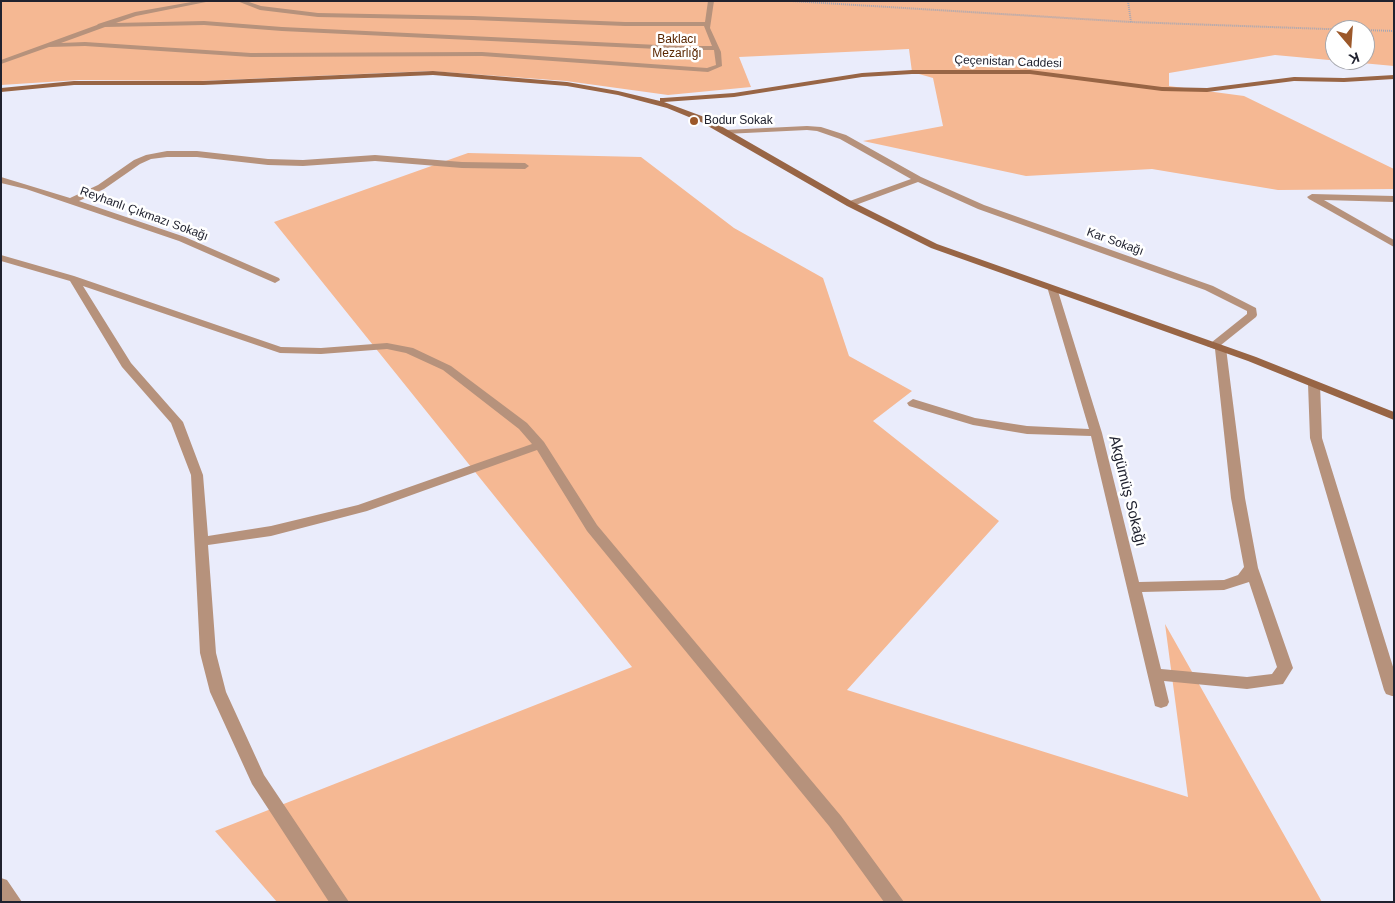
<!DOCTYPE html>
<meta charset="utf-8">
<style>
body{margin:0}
#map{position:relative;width:1395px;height:903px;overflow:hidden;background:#eaecfb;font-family:Helvetica,sans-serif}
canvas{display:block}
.frame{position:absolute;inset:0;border:2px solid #20222f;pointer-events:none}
.north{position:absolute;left:1325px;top:20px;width:50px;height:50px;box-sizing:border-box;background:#fff;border:1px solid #a6a7ac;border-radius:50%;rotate:162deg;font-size:14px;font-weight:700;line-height:20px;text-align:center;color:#20222f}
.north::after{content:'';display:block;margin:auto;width:18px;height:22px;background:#9c582a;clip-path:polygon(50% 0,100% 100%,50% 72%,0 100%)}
</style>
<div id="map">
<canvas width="1395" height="903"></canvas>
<div class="frame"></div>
<div class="north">K</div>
</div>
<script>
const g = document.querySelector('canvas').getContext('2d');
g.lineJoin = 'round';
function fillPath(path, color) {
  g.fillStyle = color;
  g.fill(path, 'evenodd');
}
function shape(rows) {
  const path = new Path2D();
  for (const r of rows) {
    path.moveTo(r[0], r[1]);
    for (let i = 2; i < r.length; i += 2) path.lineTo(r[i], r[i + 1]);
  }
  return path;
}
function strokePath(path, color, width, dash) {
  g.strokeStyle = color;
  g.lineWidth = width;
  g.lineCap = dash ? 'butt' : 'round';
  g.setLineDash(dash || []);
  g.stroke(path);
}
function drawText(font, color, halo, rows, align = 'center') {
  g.font = font + ' Helvetica,sans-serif';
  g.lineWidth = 5;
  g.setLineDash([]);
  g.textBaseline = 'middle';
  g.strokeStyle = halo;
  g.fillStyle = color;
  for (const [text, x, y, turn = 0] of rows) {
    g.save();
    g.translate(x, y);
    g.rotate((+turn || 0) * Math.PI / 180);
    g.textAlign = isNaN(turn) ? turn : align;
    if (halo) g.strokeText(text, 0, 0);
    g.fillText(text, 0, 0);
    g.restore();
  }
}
const green = shape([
 [1,1,1394,1,1394,66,1275,55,1169,73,1169,86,1244,96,1394,169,1394,189,1278,190,1152,169,1026,176,863,141,943,126,933,78,912,72,909,49,739,57,751,87,668,95,566,81,430,71,200,81,79,80,1,85],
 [1335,30,1365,30,1365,60,1335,60],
 [468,153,641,157,734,228,823,278,849,356,912,391,873,421,999,521,847,690,1188,797,1165,624,1322,902,277,902,215,831,632,667,274,222]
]);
const path = shape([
 [791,1,1131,22,1354,30],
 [1128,1,1131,22],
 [1365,30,1394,31]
]);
const lane = shape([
 [197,1,211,1,136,16,116,23,204,21,282,27,679,46,712,46,704,26,625,26,473,20,318,17,260,10,237,1,246,1,261,6,318,13,473,16,625,22,705,22,708,1,714,1,710,28,721,52,722,66,708,72,482,56,251,57,85,46,49,47,1,64,1,60,97,25,98,24,135,12,197,1],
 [204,25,282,31,679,50,714,50,716,65,707,68,482,52,251,53,85,42,61,43,105,27,204,25]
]);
const street = shape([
 [807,126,821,127,846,135,921,177,984,205,1213,286,1256,308,1257,315,1256,317,1221,345,1226,348,1245,498,1258,568,1293,668,1283,684,1247,689,1164,681,1169,702,1167,706,1161,708,1155,706,1091,436,1027,434,973,425,909,406,907,403,913,399,975,418,1027,426,1089,429,1048,290,1049,288,1057,288,1102,433,1139,582,1224,580,1238,575,1244,567,1231,498,1215,349,1207,346,1247,314,1247,311,1205,290,978,209,918,182,853,206,847,206,847,202,911,179,840,139,817,131,807,130,725,134,721,132,725,130,807,126],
 [1249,582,1277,667,1272,674,1247,677,1161,669,1142,592,1224,590,1249,582],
 [167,151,197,151,268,159,303,160,375,155,462,162,525,163,529,166,525,169,462,168,375,161,303,166,268,165,197,157,167,157,151,159,140,164,104,189,79,201,185,237,279,278,280,280,275,283,179,241,26,189,1,183,1,177,70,198,98,185,134,160,146,155,167,151],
 [1312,194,1394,196,1394,202,1324,200,1394,240,1394,247,1309,199,1307,197,1312,194],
 [1,255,74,276,281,347,321,348,387,343,413,348,451,366,527,423,544,442,597,525,841,816,904,902,884,902,829,826,587,531,537,450,367,511,271,536,208,545,216,653,226,692,264,775,349,902,329,902,252,784,210,692,200,653,191,475,171,423,122,367,70,281,1,261,1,255],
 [83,286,280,353,321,354,387,349,406,353,443,370,519,429,532,444,358,505,271,526,208,536,203,475,183,422,131,363,83,286],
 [1314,381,1320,384,1322,438,1394,670,1394,696,1392,696,1386,694,1384,690,1310,438,1308,384,1314,381],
 [1,878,7,880,22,902,2,902,1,878]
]);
const secondary = shape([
 [912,70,1030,70,1162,87,1207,88,1294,77,1344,78,1394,75,1394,79,1344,82,1294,81,1207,92,1162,91,1030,74,912,74,862,77,734,97,664,102,707,118,853,202,937,244,1256,357,1394,412,1394,420,1248,361,931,248,847,206,701,122,667,108,618,95,567,86,433,75,203,85,74,85,1,92,1,88,74,81,203,81,433,71,567,82,618,91,660,101,660,98,663,98,734,93,862,73,912,70]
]);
const markers = [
 [694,121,5,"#9c582a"]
];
const farParknames = [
 ["Baklacı",677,40],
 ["Mezarlığı",677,54]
];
const farStreetnames = [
 ["Çeçenistan Caddesi",1008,62,2],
 ["Reyhanlı Çıkmazı Sokağı",144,214,20],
 ["Kar Sokağı",1115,242,20]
];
const farPoinames = [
 ["Bodur Sokak",704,121]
];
const streetNames = [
 ["Akgümüş Sokağı",1127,491,76]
];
fillPath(green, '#f5b893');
strokePath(path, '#a4a6b4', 2, [1, 1]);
fillPath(lane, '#b6927c');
fillPath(street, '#b6927c');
fillPath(secondary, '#986545');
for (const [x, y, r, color] of markers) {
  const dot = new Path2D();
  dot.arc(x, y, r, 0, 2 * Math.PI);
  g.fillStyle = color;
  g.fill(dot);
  strokePath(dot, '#fff', 2);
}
drawText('12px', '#592600', '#fff', farParknames);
drawText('12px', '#20222f', '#fff', farStreetnames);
drawText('12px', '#20222f', '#fff', farPoinames, 'left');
drawText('15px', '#20222f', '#fff', streetNames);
</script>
